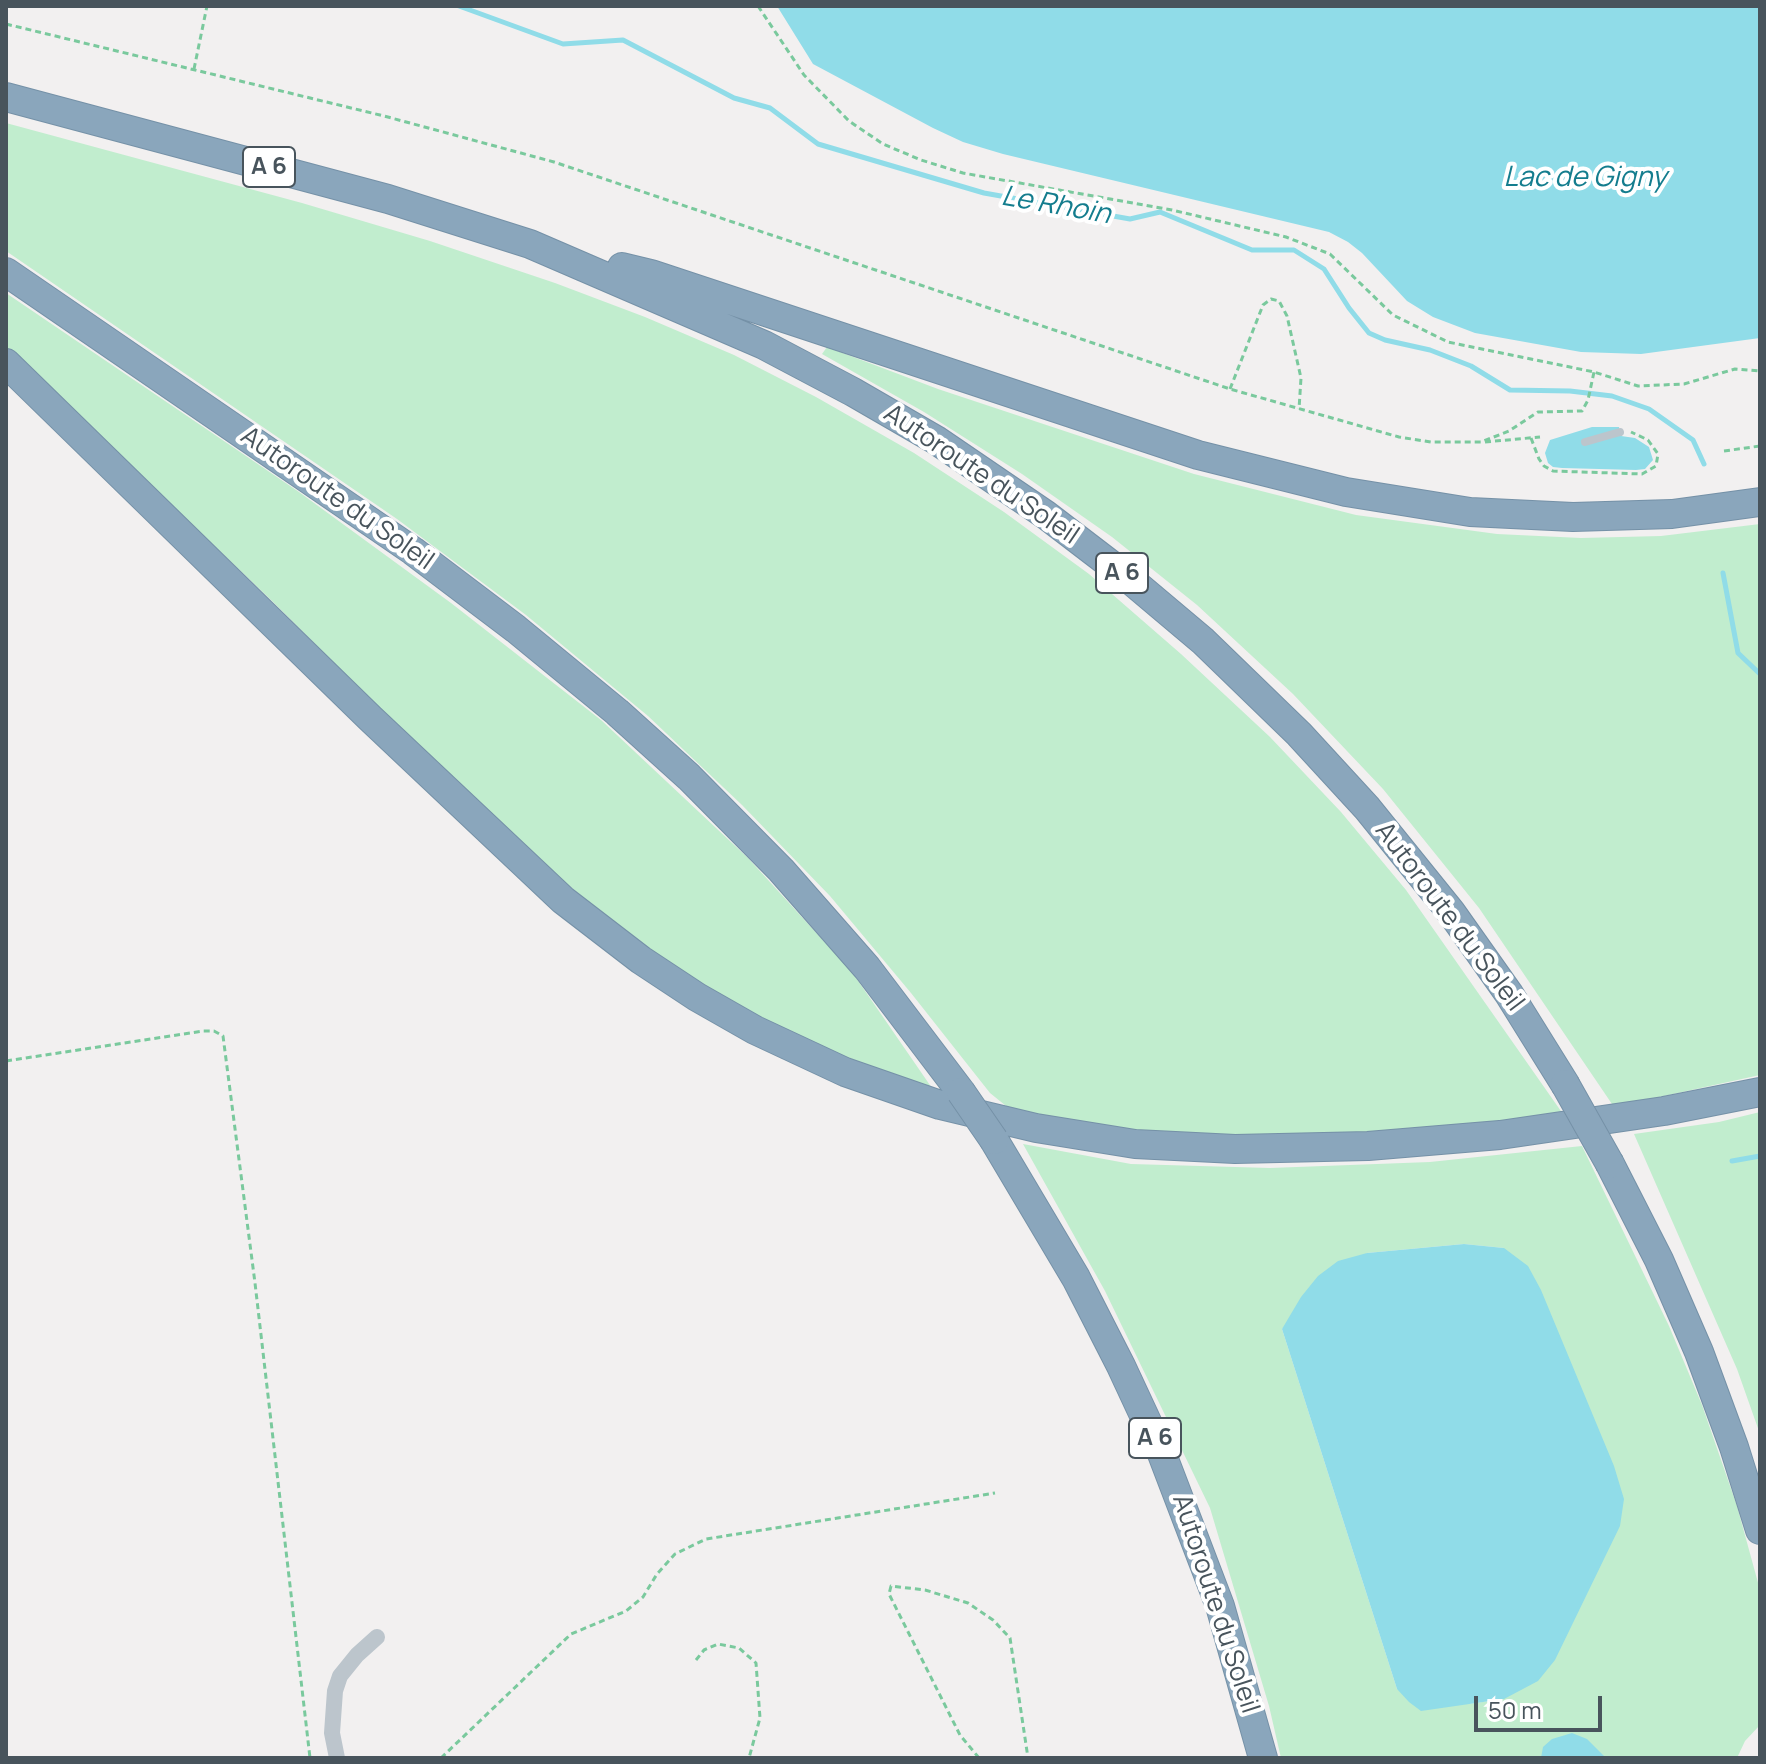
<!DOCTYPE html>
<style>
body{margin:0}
#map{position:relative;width:1766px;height:1764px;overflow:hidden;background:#f2f0f0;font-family:Manrope,sans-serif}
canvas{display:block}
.frame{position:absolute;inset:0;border:8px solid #48545c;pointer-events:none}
.scale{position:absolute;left:1474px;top:1696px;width:128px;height:36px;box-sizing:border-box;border:4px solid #48545c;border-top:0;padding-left:10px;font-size:24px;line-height:28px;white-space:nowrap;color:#48545c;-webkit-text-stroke:6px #fff;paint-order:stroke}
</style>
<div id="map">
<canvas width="1766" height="1764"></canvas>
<div class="frame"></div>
<div class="scale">50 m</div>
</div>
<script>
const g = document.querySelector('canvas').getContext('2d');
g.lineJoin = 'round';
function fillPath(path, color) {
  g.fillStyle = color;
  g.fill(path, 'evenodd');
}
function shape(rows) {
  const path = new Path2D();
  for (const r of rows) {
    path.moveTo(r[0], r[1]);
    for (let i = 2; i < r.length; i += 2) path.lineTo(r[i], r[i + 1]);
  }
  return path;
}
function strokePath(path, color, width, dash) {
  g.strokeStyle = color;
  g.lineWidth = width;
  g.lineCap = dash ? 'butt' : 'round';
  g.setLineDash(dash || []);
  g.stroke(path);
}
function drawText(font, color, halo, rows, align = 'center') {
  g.font = font + ' Manrope,sans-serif';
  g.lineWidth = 8;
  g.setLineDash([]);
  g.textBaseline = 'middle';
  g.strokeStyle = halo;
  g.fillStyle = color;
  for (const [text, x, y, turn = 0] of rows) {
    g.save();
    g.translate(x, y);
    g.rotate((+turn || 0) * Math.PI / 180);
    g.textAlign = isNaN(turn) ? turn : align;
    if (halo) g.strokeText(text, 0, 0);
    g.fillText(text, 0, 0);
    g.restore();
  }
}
const green = shape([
 [6,123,302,203,430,241,555,283,645,317,734,355,816,397,914,453,1004,512,1089,574,1181,654,1270,737,1341,812,1406,890,1563,1114,1520,1120,1299,1138,1188,1135,1094,1128,1011,1110,990,1093,911,993,830,896,742,805,648,716,526,615,397,519,6,251],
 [6,293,299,492,451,603,601,720,748,858,852,972,934,1091,907,1083,769,1026,633,939,494,823,271,600,6,347],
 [827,347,938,389,1194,474,1356,515,1497,534,1581,538,1661,536,1760,524,1760,1075,1614,1107,1479,908,1383,789,1293,694,1197,605,1112,537,1022,474,924,412,822,354],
 [1760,1112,1760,1434,1737,1369,1634,1134,1719,1122],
 [1023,1144,1131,1164,1270,1168,1430,1162,1582,1146,1669,1326,1702,1405,1737,1506,1760,1590,1760,1725,1745,1741,1737,1758,1281,1758,1269,1706,1210,1508,1105,1291],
 [1464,1244,1504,1248,1504,1699,1468,1704,1397,1689,1282,1329,1367,1253]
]);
const water = shape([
 [777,6,1760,6,1760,338,1641,354,1581,352,1475,333,1433,317,1407,301,1362,253,1348,242,1329,232,1003,154,963,142,933,128,813,64],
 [1592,427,1619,427,1621,436,1635,438,1649,447,1653,460,1645,469,1636,470,1562,468,1553,467,1548,463,1545,453,1550,440],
 [1464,1244,1504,1248,1528,1266,1541,1290,1614,1466,1624,1499,1620,1526,1555,1660,1538,1681,1504,1699,1421,1711,1409,1702,1397,1689,1282,1329,1301,1297,1318,1276,1338,1261,1367,1253],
 [1572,1733,1587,1739,1606,1758,1541,1758,1543,1747,1552,1739]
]);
const stream = shape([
 [459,6,563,44,623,40,734,98,770,108,818,144,984,193,1130,219,1160,212,1252,250,1294,250,1324,269,1349,308,1369,333,1385,340,1430,350,1471,366,1510,390,1570,391,1612,396,1649,409,1693,440,1704,464],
 [1723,573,1738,653,1760,674],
 [1732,1161,1760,1156]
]);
const path = shape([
 [758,6,804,75,849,121,883,144,921,160,963,173,1172,210,1286,237,1330,254,1393,315,1448,342,1594,372,1638,386,1684,384,1735,369,1760,371],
 [6,24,384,116,554,162,1230,389,1399,437,1431,442,1481,442,1509,431,1538,412,1582,411,1588,400,1594,372],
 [194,69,207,6],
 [1230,389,1263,305,1271,299,1279,301,1287,316,1301,378,1299,409],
 [1531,438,1539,459,1544,466,1553,471,1642,474,1656,466,1658,454,1648,440,1631,432],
 [1485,442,1540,437],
 [1724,451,1760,446],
 [6,1061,203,1031,214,1031,223,1036,255,1283,310,1758],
 [696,1660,704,1650,718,1644,739,1648,756,1663,760,1718,749,1758],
 [441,1758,571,1634,626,1611,643,1597,657,1574,675,1554,706,1539,995,1493],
 [979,1758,960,1735,889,1594,891,1586,925,1590,968,1603,993,1620,1010,1638,1028,1758]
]);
const service = shape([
 [1585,442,1620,432]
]);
const minor = shape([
 [337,1758,332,1733,335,1691,340,1676,357,1655,377,1637]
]);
const motorway = shape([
 [6,97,388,199,530,244,764,345,853,392,936,440,1046,515,1127,577,1203,641,1299,734,1367,808,1451,912,1509,994,1565,1084],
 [622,267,651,274,1198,455,1346,492,1470,512,1573,517,1672,514,1760,502],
 [6,272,413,551,516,629,617,712,689,777,781,870,867,968,961,1092],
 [6,363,370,718,563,900,641,960,697,997,755,1030,845,1072,940,1105,1036,1128,1135,1144,1235,1149,1368,1146,1500,1135,1664,1111,1760,1092],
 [994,1140,1076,1278,1121,1366,1162,1454,1220,1606,1263,1758],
 [1610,1164,1659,1260,1699,1352,1734,1447,1760,1530]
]);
const motorwayBridge = shape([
 [1565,1084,1610,1164],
 [961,1092,994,1140]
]);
const shields = [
 [269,167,52],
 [1122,573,52],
 [1155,1438,52]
];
const shieldNames = [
 ["A 6",269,167],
 ["A 6",1122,573],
 ["A 6",1155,1438]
];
const streetNames = [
 ["Autoroute du Soleil",981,475,34],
 ["Autoroute du Soleil",337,499,35],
 ["Autoroute du Soleil",1449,917,53],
 ["Autoroute du Soleil",1215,1604,72]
];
const waterNames = [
 ["Lac de Gigny",1585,178],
 ["Le Rhoin",1056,206,10]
];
fillPath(green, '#c1edce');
fillPath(water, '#90dce8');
strokePath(stream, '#90dce8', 5);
strokePath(motorway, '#7591a7', 30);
strokePath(path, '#7ac99d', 3, [6, 4]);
strokePath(service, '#bcc5cc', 8);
strokePath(minor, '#bcc5cc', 16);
strokePath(motorway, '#8aa6bc', 28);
strokePath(motorwayBridge, '#7591a7', 30, []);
strokePath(motorwayBridge, '#8aa6bc', 28);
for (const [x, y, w] of shields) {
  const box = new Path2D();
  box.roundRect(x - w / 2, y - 20, w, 40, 6);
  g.fillStyle = '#fff';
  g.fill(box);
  strokePath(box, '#48545c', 2);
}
drawText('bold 24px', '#48545c', null, shieldNames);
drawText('26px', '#48545c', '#fff', streetNames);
drawText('italic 28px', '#147d8e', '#fff', waterNames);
</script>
